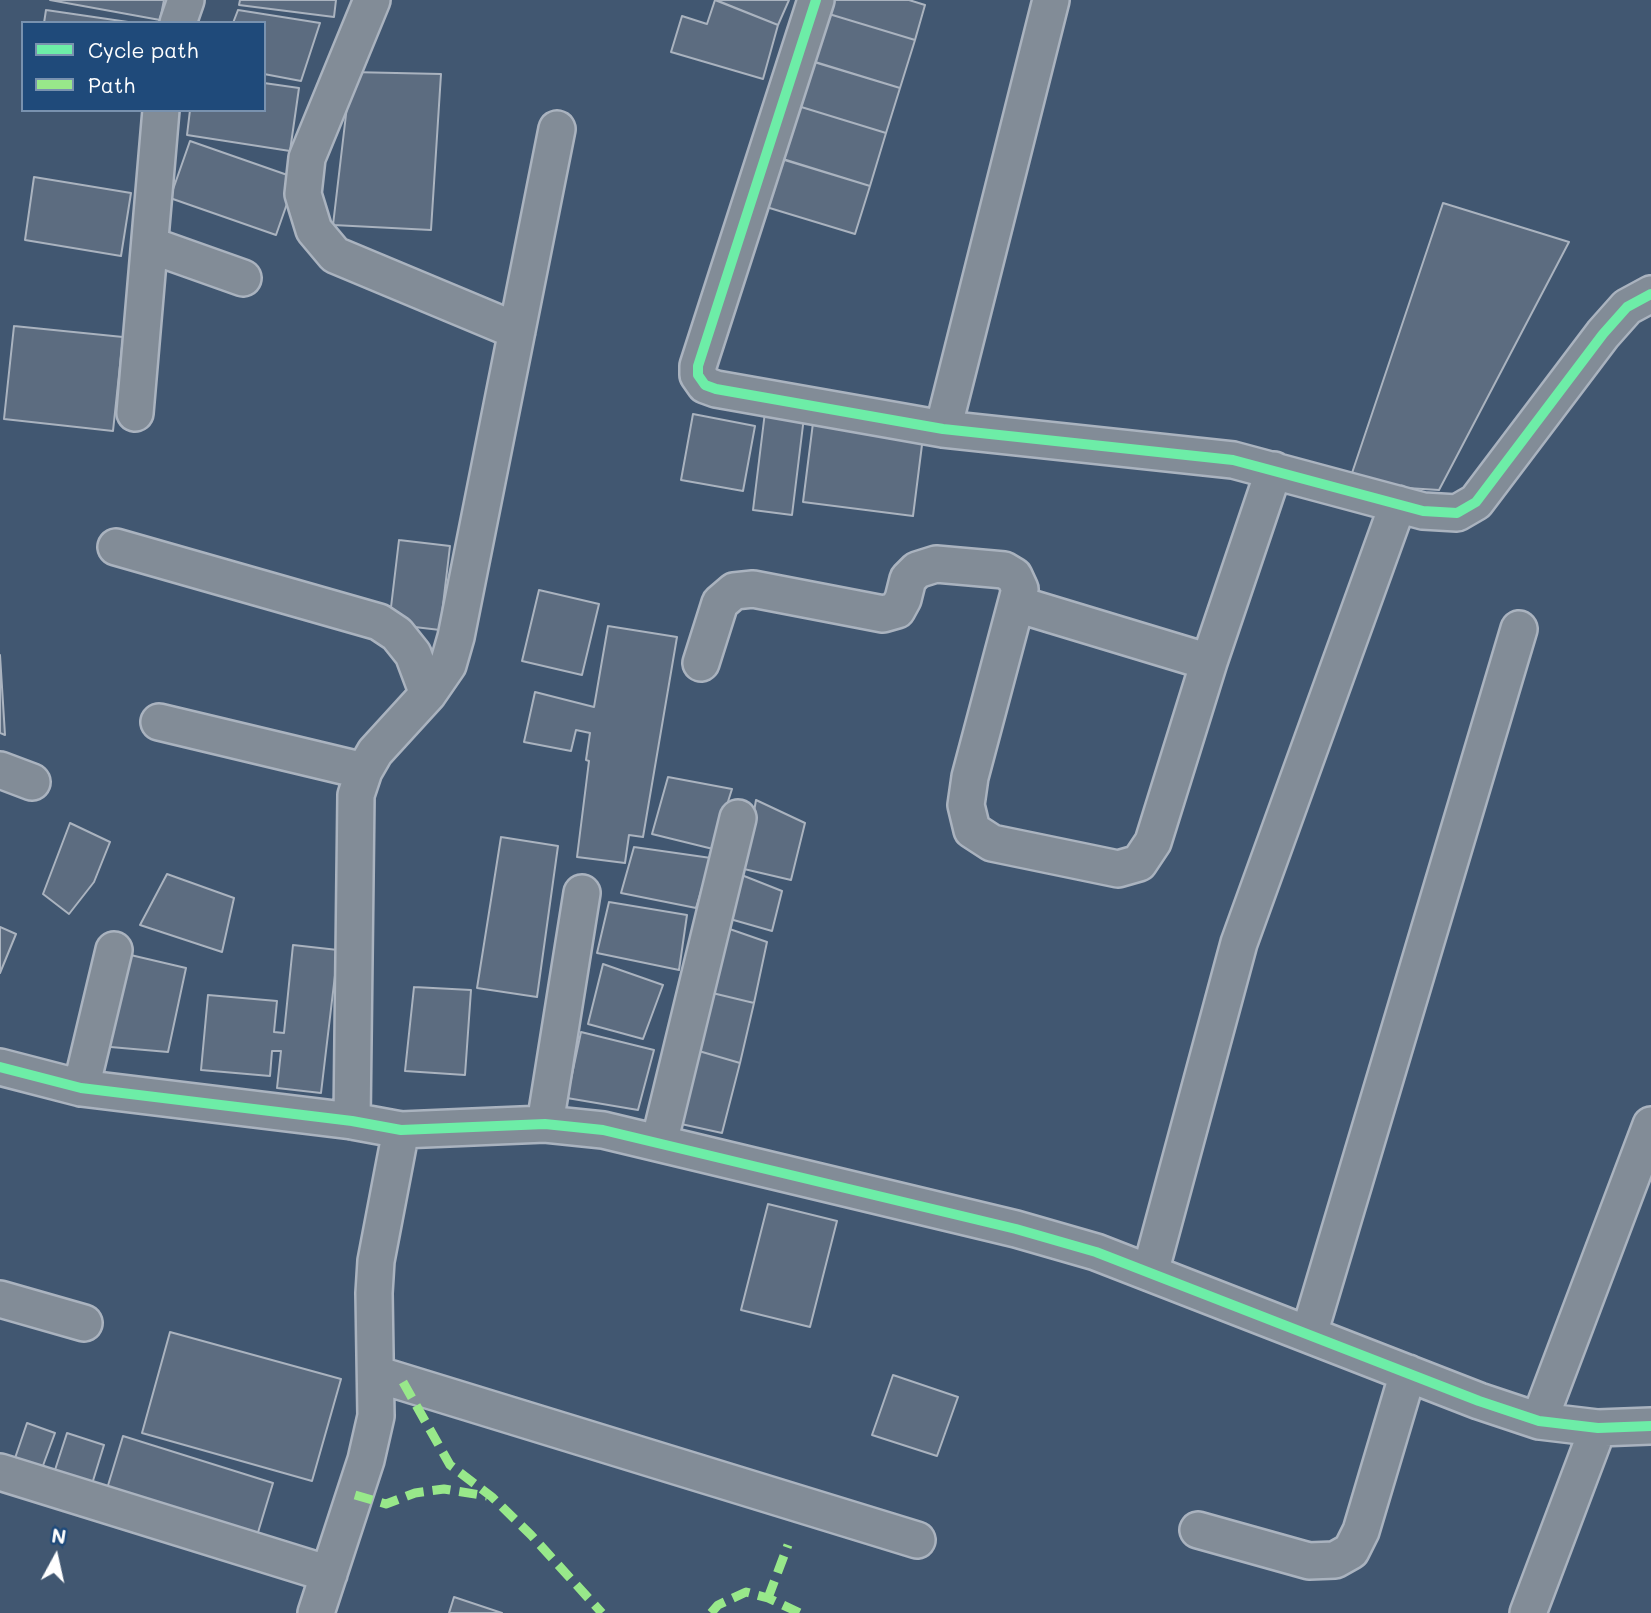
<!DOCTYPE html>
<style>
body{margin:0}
#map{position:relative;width:1651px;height:1613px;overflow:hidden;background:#415771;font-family:Mali,sans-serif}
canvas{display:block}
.legend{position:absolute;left:21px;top:21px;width:245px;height:91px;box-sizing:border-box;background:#1f4a7a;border:2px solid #7992af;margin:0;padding:9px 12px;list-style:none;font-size:21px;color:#fff}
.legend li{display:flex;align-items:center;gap:14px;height:35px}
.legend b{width:35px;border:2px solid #7992af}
.north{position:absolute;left:21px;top:1522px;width:70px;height:70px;-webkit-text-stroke:5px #1f4a7a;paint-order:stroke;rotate:8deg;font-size:19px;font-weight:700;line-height:28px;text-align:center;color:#fff}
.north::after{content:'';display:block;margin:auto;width:24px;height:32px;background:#fff;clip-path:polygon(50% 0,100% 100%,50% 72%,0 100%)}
</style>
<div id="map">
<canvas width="1651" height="1613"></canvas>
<ul class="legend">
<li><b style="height:9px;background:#6deda7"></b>Cycle path</li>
<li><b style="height:9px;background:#98e88a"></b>Path</li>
</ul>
<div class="north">N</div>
</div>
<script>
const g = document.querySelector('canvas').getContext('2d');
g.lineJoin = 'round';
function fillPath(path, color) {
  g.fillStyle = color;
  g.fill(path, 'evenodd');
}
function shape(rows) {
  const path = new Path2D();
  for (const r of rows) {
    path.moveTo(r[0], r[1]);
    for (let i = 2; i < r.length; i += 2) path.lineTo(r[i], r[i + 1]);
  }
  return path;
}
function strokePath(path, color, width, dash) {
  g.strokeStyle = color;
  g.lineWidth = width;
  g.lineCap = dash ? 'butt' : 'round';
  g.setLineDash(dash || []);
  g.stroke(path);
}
const building = shape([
 [50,0,164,0,160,20,50,0],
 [240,0,336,0,334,17,239,5,240,0],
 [715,0,778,25,763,79,671,52,682,16,707,24,715,0],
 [716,0,789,0,778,25,716,0],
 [833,0,909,0,925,5,915,40,829,14,833,0],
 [46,10,135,23,44,23,46,10],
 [238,10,320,23,301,81,264,74,264,23,233,23,238,10],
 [829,14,915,40,900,88,814,62,829,14],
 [812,61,900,88,886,133,798,106,812,61],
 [351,72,441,74,431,230,333,225,351,72],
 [264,83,299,88,290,151,187,135,190,110,264,110,264,83],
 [798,106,886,133,870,186,783,159,798,106],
 [190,141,296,178,276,235,170,198,190,141],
 [778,158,870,186,855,234,763,206,778,158],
 [34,177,131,193,121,256,25,240,34,177],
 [1443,203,1569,242,1439,490,1391,487,1351,476,1443,203],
 [14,326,123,337,113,431,4,419,14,326],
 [765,412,804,417,792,515,753,510,765,412],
 [693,414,755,426,743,491,681,480,693,414],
 [814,415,924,429,913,516,803,502,814,415],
 [399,540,450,546,440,630,389,624,399,540],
 [539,590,599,604,582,675,522,661,539,590],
 [608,626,677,637,643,837,629,835,625,863,577,857,589,761,586,760,590,733,576,730,571,751,524,742,535,692,594,707,608,626],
 [0,655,5,735,0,733,0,655],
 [668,777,732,789,713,849,652,834,668,777],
 [756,800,805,823,791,880,744,869,756,800],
 [70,823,110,842,94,882,69,914,43,894,70,823],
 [501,837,558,846,537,997,477,988,501,837],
 [634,847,711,858,696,908,621,893,634,847],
 [734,872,782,891,772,931,723,917,734,872],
 [167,874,234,898,222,952,140,925,167,874],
 [609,902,687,915,679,970,597,953,609,902],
 [721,926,767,942,754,1003,704,991,721,926],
 [0,927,16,934,0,973,0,927],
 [293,945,338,950,321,1093,277,1088,281,1051,272,1051,270,1076,201,1070,208,995,277,1001,274,1032,284,1033,293,945],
 [122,953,186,968,168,1052,99,1046,122,953],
 [603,964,663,985,643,1039,588,1024,603,964],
 [414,987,471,990,465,1075,405,1071,414,987],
 [704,991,754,1003,740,1063,692,1049,704,991],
 [581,1032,654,1050,638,1110,567,1098,581,1032],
 [692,1049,740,1063,722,1133,672,1122,692,1049],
 [768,1204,837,1221,810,1327,741,1310,768,1204],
 [170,1332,341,1379,312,1481,142,1433,170,1332],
 [893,1375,958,1397,937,1456,872,1435,893,1375],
 [27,1423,55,1433,41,1471,14,1461,27,1423],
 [67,1433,104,1445,92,1484,54,1473,67,1433],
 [123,1436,273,1483,256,1539,106,1492,123,1436],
 [454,1597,502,1613,449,1613,454,1597]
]);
const street = shape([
 [372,0,307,158,303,194,314,230,335,255,517,331],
 [816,0,698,366,698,375,705,385,716,389,943,429,1233,460,1423,511,1457,513,1476,502,1603,334,1627,307,1651,294],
 [178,23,186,0],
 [150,245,243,278],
 [135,413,161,110],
 [943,429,1051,0],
 [116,547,379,622,397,634,413,654,428,694],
 [1017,604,1209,662],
 [701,663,720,603,734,591,753,589,883,614,897,610,903,599,908,579,917,570,936,564,1004,570,1014,576,1020,589,970,777,966,805,972,830,992,843,1118,869,1139,863,1153,842,1209,662,1274,470],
 [159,722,364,771],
 [0,770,32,782],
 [0,1067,81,1088,352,1121,401,1130,545,1124,603,1130,1016,1229,1096,1252,1479,1401,1539,1421,1598,1428,1651,1426],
 [81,1088,114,950],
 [352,1121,356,795,364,771,375,752,428,694,448,665,456,637,557,129],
 [545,1124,582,893],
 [659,1143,738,818],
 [1150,1273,1239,943,1398,504],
 [0,1299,84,1323],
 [1309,1334,1519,629],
 [376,1374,917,1540],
 [1539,1421,1651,1125],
 [0,1472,329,1574],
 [1198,1530,1309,1561,1335,1560,1351,1551,1361,1531,1408,1373],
 [316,1613,366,1460,376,1416,374,1293,376,1261,401,1130],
 [1528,1613,1598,1428]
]);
const quiet = shape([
 [403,1382,450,1465,492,1497,531,1535,602,1613],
 [355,1495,386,1504,415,1493,444,1489,487,1496],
 [768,1598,788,1545],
 [711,1613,718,1605,746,1592,768,1598,800,1613]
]);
const cycleway = shape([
 [816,0,698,366,698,375,705,385,716,389,943,429,1233,460,1423,511,1457,513,1476,502,1603,334,1627,307,1651,294],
 [0,1067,81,1088,352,1121,401,1130,545,1124,603,1130,1016,1229,1096,1252,1479,1401,1539,1421,1598,1428,1651,1426]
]);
fillPath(building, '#5c6c80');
strokePath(building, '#aab3bf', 2);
strokePath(street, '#aab3bf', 40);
strokePath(street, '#828c97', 35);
strokePath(quiet, '#98e88a', 9, [18, 9]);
strokePath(cycleway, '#6deda7', 10);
</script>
